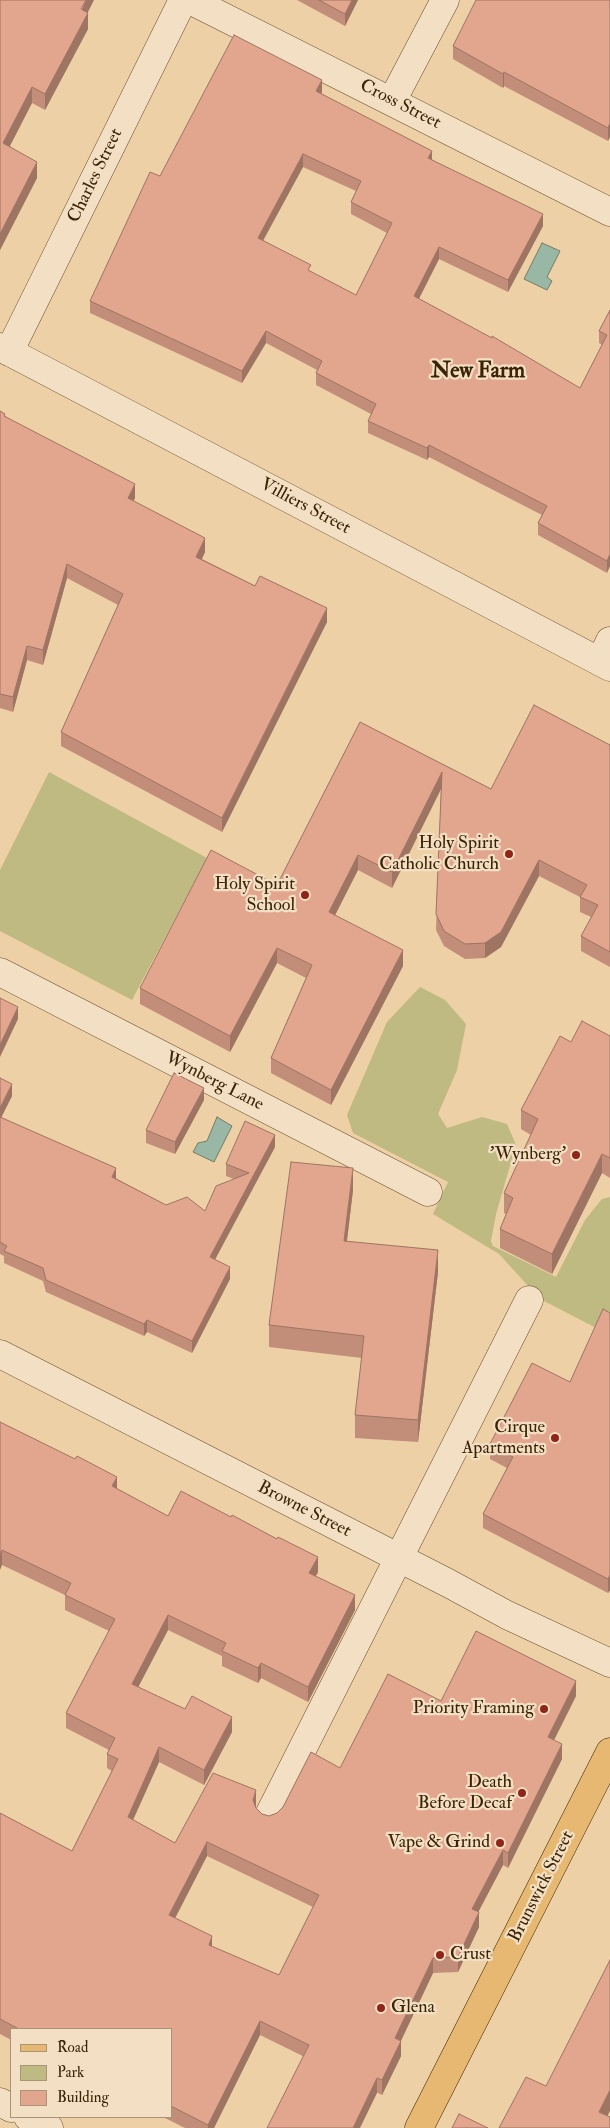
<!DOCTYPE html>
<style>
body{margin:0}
#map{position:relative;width:610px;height:2128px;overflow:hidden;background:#edd0a5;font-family:"IM FELL Double Pica",serif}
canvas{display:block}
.legend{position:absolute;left:10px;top:2028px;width:162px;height:90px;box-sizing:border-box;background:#f3e0c4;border:1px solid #aa9478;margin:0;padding:6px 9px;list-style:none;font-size:15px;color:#3c2305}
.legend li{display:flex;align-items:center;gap:10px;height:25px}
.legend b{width:25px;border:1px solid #aa9478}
</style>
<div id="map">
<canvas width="610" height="2128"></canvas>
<ul class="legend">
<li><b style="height:6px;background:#e6b872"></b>Road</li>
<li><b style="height:14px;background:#bfb982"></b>Park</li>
<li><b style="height:14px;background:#e2a58e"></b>Building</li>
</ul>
</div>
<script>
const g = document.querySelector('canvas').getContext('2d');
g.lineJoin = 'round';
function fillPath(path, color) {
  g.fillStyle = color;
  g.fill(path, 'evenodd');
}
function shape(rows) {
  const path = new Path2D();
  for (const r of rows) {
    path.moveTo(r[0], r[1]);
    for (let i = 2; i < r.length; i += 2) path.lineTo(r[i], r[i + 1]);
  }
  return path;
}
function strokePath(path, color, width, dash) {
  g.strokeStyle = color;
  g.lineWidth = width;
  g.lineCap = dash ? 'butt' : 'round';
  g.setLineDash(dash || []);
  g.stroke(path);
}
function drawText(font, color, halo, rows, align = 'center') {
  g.font = font + ' "IM FELL Double Pica",serif';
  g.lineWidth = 4.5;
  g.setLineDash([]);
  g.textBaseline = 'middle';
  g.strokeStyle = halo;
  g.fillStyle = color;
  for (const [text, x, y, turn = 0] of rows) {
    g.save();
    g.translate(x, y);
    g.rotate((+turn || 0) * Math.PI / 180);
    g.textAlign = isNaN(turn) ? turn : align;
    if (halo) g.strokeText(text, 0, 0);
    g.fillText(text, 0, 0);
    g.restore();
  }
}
const green = shape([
 [49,772,207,858,132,1000,0,931,0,870],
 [420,987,445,1000,466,1024,457,1070,438,1114,447,1128,482,1117,507,1124,516,1145,496,1214,491,1241,493,1246,556,1277,585,1220,602,1199,610,1197,610,1335,540,1299,499,1254,433,1214,448,1182,353,1133,347,1115,387,1022]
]);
const water = shape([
 [542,243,560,251,547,277,552,281,547,290,524,279,542,243],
 [217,1117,232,1126,214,1162,193,1152,198,1143,207,1141,217,1117]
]);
const minor = shape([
 [190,0,610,212],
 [392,101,445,0],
 [0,347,610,667],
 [9,352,183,0],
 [600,662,610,641],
 [0,972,428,1192],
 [0,1354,448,1583,507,1615,610,1663],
 [269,1815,529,1300],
 [0,2102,11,2108],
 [28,2117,49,2128]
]);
const major = shape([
 [419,2128,610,1752]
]);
const wall = shape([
 [0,0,88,13,88,29,45,110,32,103,10,146,37,178,0,250],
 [297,0,358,0,345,26],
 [610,0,608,141,504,86,503,88,453,59,453,46],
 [322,92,321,93,543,226,508,292,439,259,419,299,580,388,602,345,599,343,599,331,610,310,607,573,538,535,538,523,542,515,429,457,427,460,368,433,368,421,371,414,316,385,316,373,317,370,266,343,242,383,90,313,90,301,160,176],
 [303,167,356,191,351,202,351,214,387,233,356,295,311,272,263,240],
 [0,411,5,416,135,498,133,501,205,552,202,559,327,622,222,832,61,746,61,732,118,605,67,578,43,665,27,660,13,712,0,708],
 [360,722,491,789,610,745,610,967,581,951,581,936,591,917,580,912,580,897,539,876,501,947,485,958,465,959,444,946,436,930,441,789,392,888,358,870,335,915,403,966,331,1105,271,1073,271,1058,306,978,277,963,230,1052,140,1004,140,988,277,885],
 [610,1036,610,1178,602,1173,552,1274,500,1248,500,1229,506,1214,504,1213,504,1193,531,1135,521,1129,521,1110,571,1042],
 [0,1078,12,1096,1,1117,166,1205,205,1211,234,1179,226,1176,226,1164,275,1147,215,1259,230,1279,192,1353,147,1332,144,1336,46,1292,43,1281,4,1263,4,1256,0,1254],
 [204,1100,175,1154,146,1143,146,1130],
 [353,1190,347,1241,438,1272,418,1442,355,1438,355,1415,362,1358,269,1347,269,1325],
 [610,1313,610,1590,608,1593,483,1528,483,1514,507,1468,490,1459,490,1444,570,1382],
 [0,1422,117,1489,168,1516,318,1572,316,1576,355,1610,308,1702,261,1678,258,1683,222,1666,222,1656,168,1630,138,1687,232,1732,204,1785,159,1762,133,1820,175,1843,256,1805,256,1808,262,1814,269,1816,277,1813,340,1768,441,1701,576,1696,554,1740,562,1759,508,1868,503,1865,478,1912,479,1927,458,1972,433,1973,401,2041,401,2056,382,2095,260,2035,214,2128,185,2128,163,2117,171,2117,171,2029,11,2029,11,2040,0,2034,0,1813,72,1851,112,1771,107,1768,107,1754,109,1750,66,1728,66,1713,109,1631,65,1610,65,1595,2,1565],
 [207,1856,313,1907,279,1975,212,1947,175,1918]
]);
const shadedWall = shape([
 [86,0,94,0,85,18,88,13,88,29,45,110,45,94],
 [352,0,358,0,345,26,345,14],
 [504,72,504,86,503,88,503,74],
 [322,80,322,92,316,103,316,91],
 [32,87,32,103,3,159,3,143],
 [610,123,610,137,608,141,608,128],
 [432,151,432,163,428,158],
 [303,154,303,167,258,250,258,238],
 [37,162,37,178,0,250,0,234],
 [543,214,543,226,508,292,508,280],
 [439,247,439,259,414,308,414,296],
 [266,331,266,343,242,383,242,371],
 [429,445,429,457,427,460,427,448],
 [135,484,135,498,128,512,128,498],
 [205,538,205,552,196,571,196,557],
 [610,554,610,566,607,573,607,561],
 [67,564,67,578,43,665,43,650],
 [327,608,327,622,222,832,222,818],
 [27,646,27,660,13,712,13,697],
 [442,772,442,787,392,888,392,872],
 [358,855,358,870,329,927,329,912],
 [539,860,539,876,501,947,485,958,485,943],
 [277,948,277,963,230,1052,230,1036],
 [403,950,403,966,331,1105,331,1090],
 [18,1007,18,1019,0,1057,0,1045],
 [12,1084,12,1096,0,1120,0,1108],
 [204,1088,204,1100,175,1154,175,1142],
 [275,1135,275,1147,210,1269,210,1257],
 [602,1154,602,1173,552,1274,552,1254],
 [116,1168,116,1180,112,1177],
 [353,1168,353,1190,344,1264,344,1241],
 [438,1250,438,1272,418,1442,418,1420],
 [230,1267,230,1279,192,1353,192,1341],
 [147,1320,147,1332,144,1336,144,1324],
 [117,1477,117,1492,112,1486],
 [2,1550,2,1565,0,1570,0,1555],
 [318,1557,318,1572,309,1588,309,1573],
 [610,1575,610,1590,608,1593,608,1579],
 [355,1595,355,1610,308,1702,308,1687],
 [168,1615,168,1630,132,1699,132,1684],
 [261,1663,261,1678,258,1683,258,1668],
 [576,1681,576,1696,548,1752,548,1737],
 [232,1717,232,1732,204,1785,204,1770],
 [562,1744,562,1759,508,1868,508,1853],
 [159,1747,159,1762,128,1831,128,1817],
 [256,1790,256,1805,253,1815,253,1800],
 [207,1842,207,1856,169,1930,169,1915],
 [503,1850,503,1865,472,1924,472,1909],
 [479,1912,479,1927,458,1972,458,1957],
 [212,1936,212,1951,209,1945],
 [433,1958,433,1973,395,2053,395,2038],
 [260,2021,260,2035,214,2128,208,2128,208,2125],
 [401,2041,401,2056,382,2095,382,2080],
 [377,2078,377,2093,360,2128,353,2128],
 [610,2090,610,2111,601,2128,599,2112]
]);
const building = shape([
 [0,0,86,0,81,9,88,13,45,94,32,87,3,143,37,162,0,234,0,0],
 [319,0,352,0,345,14,319,0],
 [476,0,610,0,610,123,608,128,504,72,503,74,453,46,476,0],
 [234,35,322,80,316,91,432,151,428,158,543,214,508,280,439,247,414,296,492,338,492,336,580,388,607,335,599,331,610,310,610,554,607,561,538,523,547,506,429,445,427,448,368,421,376,404,316,373,322,361,266,331,242,371,90,301,150,172,160,176,234,35],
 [303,154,361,181,351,202,392,223,356,295,308,270,311,265,258,238,303,154],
 [0,411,5,414,4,416,135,484,128,498,205,538,196,557,255,586,260,576,327,608,222,818,61,732,123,594,67,564,43,650,27,646,13,697,0,694,0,411],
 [534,705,610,745,610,952,581,936,598,905,580,897,587,885,539,860,501,932,485,943,465,944,444,931,436,914,442,772,392,872,358,855,329,912,403,950,331,1090,271,1058,312,965,277,948,230,1036,140,988,211,850,277,885,360,722,491,789,534,705],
 [0,998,18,1007,0,1045,0,998],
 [582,1021,610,1036,610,1158,602,1154,552,1254,500,1229,513,1198,504,1193,538,1119,521,1110,560,1036,571,1042,582,1021],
 [174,1073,204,1088,175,1142,146,1130,174,1073],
 [0,1078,12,1084,0,1108,0,1078],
 [0,1117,116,1168,112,1177,166,1205,187,1197,205,1211,216,1186,249,1173,226,1164,245,1121,275,1135,210,1257,230,1267,192,1341,147,1320,144,1324,46,1280,43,1268,4,1251,7,1246,0,1242,0,1117],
 [291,1162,353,1168,344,1241,438,1250,418,1420,355,1415,364,1336,269,1325,291,1162],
 [603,1309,610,1313,610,1575,608,1579,483,1514,513,1457,490,1444,532,1363,570,1382,603,1309],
 [0,1422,75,1459,77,1456,117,1477,112,1486,168,1516,181,1491,231,1517,232,1515,277,1539,278,1537,318,1557,309,1573,355,1595,308,1687,261,1663,258,1668,222,1651,226,1643,168,1615,132,1684,185,1709,192,1696,232,1717,204,1770,159,1747,128,1817,175,1843,213,1773,256,1790,253,1800,256,1808,262,1814,269,1816,277,1813,283,1807,311,1752,340,1768,388,1674,441,1701,476,1631,576,1681,548,1737,562,1744,508,1853,503,1850,472,1909,479,1912,458,1957,433,1958,395,2038,401,2041,382,2080,377,2078,353,2128,267,2128,309,2045,260,2021,208,2125,171,2106,171,2029,19,2029,0,2019,0,1813,72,1851,118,1759,107,1754,115,1738,66,1713,115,1619,65,1595,71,1583,2,1550,0,1555,0,1422],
 [207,1842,319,1895,279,1975,209,1945,212,1936,169,1915,207,1842],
 [610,1960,610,2090,599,2112,610,2117,610,2128,499,2128,526,2077,546,2086,610,1960],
 [459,2114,488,2128,452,2128,459,2114]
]);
const markers = [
 [509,854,5,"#8f2418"],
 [305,895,5,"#8f2418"],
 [576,1155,5,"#8f2418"],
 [555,1438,5,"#8f2418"],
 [544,1709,5,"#8f2418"],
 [522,1793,5,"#8f2418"],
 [500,1843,5,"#8f2418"],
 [440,1955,5,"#8f2418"],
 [381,2008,5,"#8f2418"]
];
const streetNames = [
 ["Cross Street",400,105,27],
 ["Charles Street",96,176,-64],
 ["Villiers Street",305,507,28],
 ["Wynberg Lane",214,1082,27],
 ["Browne Street",304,1510,27],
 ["Brunswick Street",542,1887,-63]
];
const poiNames = [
 ["Holy Spirit",499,844],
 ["Catholic Church",499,865],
 ["Holy Spirit",295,885],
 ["School",295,906],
 ["'Wynberg'",566,1155],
 ["Cirque",545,1428],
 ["Apartments",545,1449],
 ["Priority Framing",534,1709],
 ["Death",512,1783],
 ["Before Decaf",512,1804],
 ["Vape & Grind",490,1843],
 ["Crust",450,1955,"left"],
 ["Glena",391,2008,"left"]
];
const districtNames = [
 ["New Farm",478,372]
];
fillPath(green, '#bfb982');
fillPath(water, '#99b7a5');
strokePath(water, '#747c65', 1);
strokePath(minor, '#684e2d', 29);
strokePath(major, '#3c2305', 29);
strokePath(minor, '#f3e0c4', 28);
strokePath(major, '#e6b872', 28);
fillPath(wall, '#c28e7a');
fillPath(shadedWall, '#9e7463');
fillPath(building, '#e2a58e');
strokePath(building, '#9e7463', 1);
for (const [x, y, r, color] of markers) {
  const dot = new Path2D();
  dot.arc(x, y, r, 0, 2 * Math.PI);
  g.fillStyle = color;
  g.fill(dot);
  strokePath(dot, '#f3e0c4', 2);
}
drawText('18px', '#3c2305', '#f3e0c4', streetNames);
drawText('18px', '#3c2305', '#f3e0c4', poiNames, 'right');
drawText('bold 22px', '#3c2305', '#f3e0c4', districtNames);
</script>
